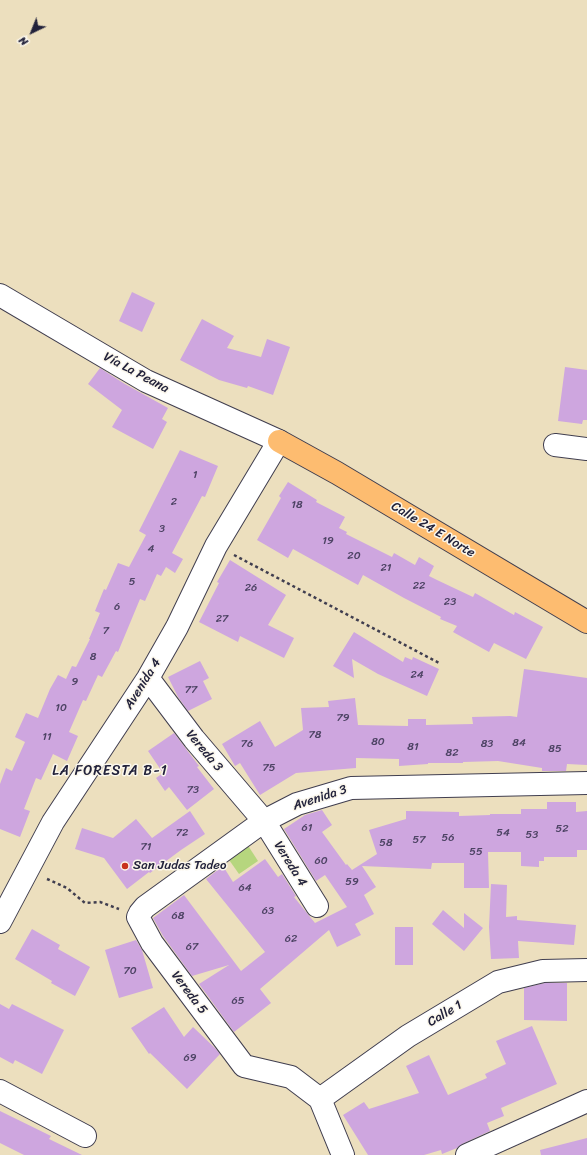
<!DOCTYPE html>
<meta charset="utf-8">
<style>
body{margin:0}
#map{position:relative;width:587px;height:1155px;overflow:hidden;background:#ecdfbe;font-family:Sriracha,sans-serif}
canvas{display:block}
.north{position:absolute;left:12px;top:12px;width:40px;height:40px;-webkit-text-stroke:3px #fbf7ec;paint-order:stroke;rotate:223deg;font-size:11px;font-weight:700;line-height:16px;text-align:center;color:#22223b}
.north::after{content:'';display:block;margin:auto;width:14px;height:18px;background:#22223b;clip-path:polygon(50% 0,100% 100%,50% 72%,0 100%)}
</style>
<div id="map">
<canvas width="587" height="1155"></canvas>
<div class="north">N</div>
</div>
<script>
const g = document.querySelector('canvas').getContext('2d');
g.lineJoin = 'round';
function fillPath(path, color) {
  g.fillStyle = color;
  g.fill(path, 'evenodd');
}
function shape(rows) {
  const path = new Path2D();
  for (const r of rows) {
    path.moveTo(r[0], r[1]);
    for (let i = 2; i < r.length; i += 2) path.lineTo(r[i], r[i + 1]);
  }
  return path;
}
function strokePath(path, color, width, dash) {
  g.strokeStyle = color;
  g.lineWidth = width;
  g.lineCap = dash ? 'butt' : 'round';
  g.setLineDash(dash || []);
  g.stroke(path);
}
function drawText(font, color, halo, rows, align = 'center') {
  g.font = font + ' Sriracha,sans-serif';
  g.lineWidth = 3;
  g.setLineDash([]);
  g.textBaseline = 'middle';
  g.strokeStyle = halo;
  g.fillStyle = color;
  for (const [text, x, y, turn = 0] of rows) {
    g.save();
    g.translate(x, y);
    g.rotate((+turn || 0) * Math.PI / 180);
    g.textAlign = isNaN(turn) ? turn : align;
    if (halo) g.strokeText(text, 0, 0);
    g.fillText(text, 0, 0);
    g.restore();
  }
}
const green = shape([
 [247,844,258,861,239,874,227,857]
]);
const building = shape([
 [132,292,155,303,142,332,119,321],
 [202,319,234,336,227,348,261,357,267,339,290,347,273,395,248,386,247,388,219,380,180,360],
 [565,367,587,370,587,420,583,420,582,424,558,421],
 [100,368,117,379,125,384,168,408,162,419,167,422,153,449,112,427,122,410,88,384],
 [180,450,218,466,205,497,202,496,172,553,183,559,175,573,166,567,161,576,157,574,145,601,140,599,118,652,116,651,102,677,98,675,86,701,83,700,69,732,78,736,67,761,53,754,41,780,36,778,24,809,30,811,20,837,0,829,0,784,6,768,12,771,25,742,15,737,26,713,38,718,50,689,58,675,66,679,72,666,76,667,90,639,89,639,100,613,95,611,104,589,106,590,118,563,129,567,146,535,139,531],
 [288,482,317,500,316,502,345,517,339,528,347,532,346,534,392,557,394,553,415,565,419,557,434,566,429,576,437,580,473,597,475,593,514,615,515,612,543,627,526,659,494,643,489,652,453,632,457,626,440,619,441,617,404,598,363,575,358,585,293,549,288,558,257,540,281,498,279,496],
 [230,560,286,595,268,625,294,638,284,658,240,636,238,642,199,622,219,583,217,582],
 [354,632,403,662,405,657,412,660,413,657,439,669,427,696,378,674,352,659,354,678,333,666],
 [200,661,209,678,203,681,212,699,188,711,178,697,168,677],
 [524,669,587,678,587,765,567,764,566,771,542,771,542,768,498,761,463,762,463,763,428,763,428,764,399,766,399,759,356,758,356,768,296,773,260,795,240,763,235,766,222,744,260,721,275,747,303,730,301,708,329,707,328,701,355,698,358,725,408,726,408,719,426,719,426,725,473,724,472,717,510,716,517,717],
 [174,733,199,766,197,767,214,789,187,810,169,787,165,791,156,778,163,773,148,751],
 [547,802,576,802,576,812,587,811,587,850,577,850,577,857,544,857,544,861,539,861,539,867,521,866,521,852,488,852,489,888,464,888,464,863,432,863,431,869,362,866,376,887,364,895,374,914,355,924,361,935,337,947,329,930,260,989,271,1003,234,1032,199,984,229,965,192,976,163,936,153,918,184,895,241,971,265,952,206,879,223,866,233,882,265,859,278,877,282,874,296,896,294,897,315,923,347,907,325,875,316,881,284,829,305,815,322,810,332,825,322,832,346,865,347,864,352,870,377,854,369,830,406,819,406,811,459,812,459,816,490,815,490,814,521,814,521,809,547,809],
 [190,811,205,834,181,850,150,873,149,872,127,889,104,858,75,849,82,828,113,838,136,819,152,838],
 [491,884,507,885,506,917,517,916,517,920,576,925,574,945,518,941,519,958,491,959,489,927],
 [443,910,464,928,464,913,483,928,464,951,432,924],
 [395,927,413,927,413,965,395,965],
 [32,929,60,945,58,949,90,967,75,996,51,983,52,981,15,959],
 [136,940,142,950,153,988,119,998,105,950],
 [545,983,567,983,567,1021,524,1020,524,988],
 [0,1004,9,1009,12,1004,64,1030,42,1074,15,1060,13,1064,0,1057],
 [164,1007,184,1037,193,1027,216,1049,220,1054,187,1089,150,1053,149,1054,131,1028],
 [532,1026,557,1084,501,1108,504,1116,487,1123,490,1131,462,1144,457,1148,442,1154,441,1150,424,1155,368,1155,343,1115,364,1102,369,1109,419,1093,406,1066,429,1055,448,1095,487,1078,485,1074,506,1064,496,1041],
 [0,1111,51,1136,49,1139,82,1155,24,1155,0,1143],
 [587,1138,587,1155,541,1155,540,1150]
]);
const path = shape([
 [234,555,441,664],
 [47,879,67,888,85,903,100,902,119,909]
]);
const minor = shape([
 [0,295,146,381,279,441,216,546,177,627,148,678,53,822,0,922],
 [555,445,587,449],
 [148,678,194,739,264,821,317,906],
 [0,1091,85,1136],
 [320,1099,408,1036,498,982,543,971,587,970],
 [343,1155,320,1099,291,1077,244,1066,152,943,138,917,140,913,145,907,264,821,297,804,351,788,587,783],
 [467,1155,587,1101]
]);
const major = shape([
 [279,441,337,473,587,622]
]);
const markers = [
 [125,866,4,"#c8321e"]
];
const numberNames = [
 ["1",195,475],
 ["2",174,502],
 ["18",297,505],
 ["3",162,529],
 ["19",328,541],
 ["4",151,549],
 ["20",354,556],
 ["21",386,568],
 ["5",132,582],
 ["22",419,586],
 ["26",251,588],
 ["23",450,602],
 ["6",117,607],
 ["27",222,619],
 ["7",106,631],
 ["8",93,657],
 ["24",417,675],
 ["9",75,682],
 ["77",191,690],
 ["10",61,708],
 ["79",343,718],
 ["78",315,735],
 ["11",47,737],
 ["80",378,742],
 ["84",519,743],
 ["76",247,744],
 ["83",487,744],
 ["81",413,747],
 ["85",555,749],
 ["82",452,753],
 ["75",269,768],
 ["73",193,790],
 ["61",307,828],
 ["52",562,829],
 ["72",182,833],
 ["54",503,833],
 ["53",532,835],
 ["56",448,838],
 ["57",419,840],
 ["58",386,843],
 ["71",146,847],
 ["55",476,852],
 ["60",321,861],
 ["59",352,882],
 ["64",245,888],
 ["63",268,911],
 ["68",178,916],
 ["62",291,939],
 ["67",192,947],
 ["70",130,971],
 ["65",238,1001],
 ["69",190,1058]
];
const streetNames = [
 ["Vía La Peana",136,373,28],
 ["Calle 24 E Norte",433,530,31],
 ["Avenida 4",143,684,-58],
 ["Vereda 3",204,751,50],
 ["Avenida 3",320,798,-18],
 ["Vereda 4",290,864,58],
 ["Vereda 5",189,993,53],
 ["Calle 1",445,1014,-31]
];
const poiNames = [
 ["San Judas Tadeo",133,866]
];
const neighbourhoodNames = [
 ["LA FORESTA B-1",110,771]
];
fillPath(green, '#b6d67e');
fillPath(building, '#cea6df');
strokePath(minor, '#403e4f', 24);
strokePath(major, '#403e4f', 24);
strokePath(path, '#403e4f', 2.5, [3, 3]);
strokePath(minor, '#fff', 22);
strokePath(major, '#fdbc70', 22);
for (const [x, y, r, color] of markers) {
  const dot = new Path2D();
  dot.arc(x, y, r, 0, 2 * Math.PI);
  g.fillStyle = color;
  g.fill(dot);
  strokePath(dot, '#fbf7ec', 1.5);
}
drawText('11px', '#4d4364', null, numberNames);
drawText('13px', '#22223b', '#fbf7ec', streetNames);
drawText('13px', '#22223b', '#fbf7ec', poiNames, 'left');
g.letterSpacing = '1px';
drawText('14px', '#22223b', '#fbf7ec', neighbourhoodNames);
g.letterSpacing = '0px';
</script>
